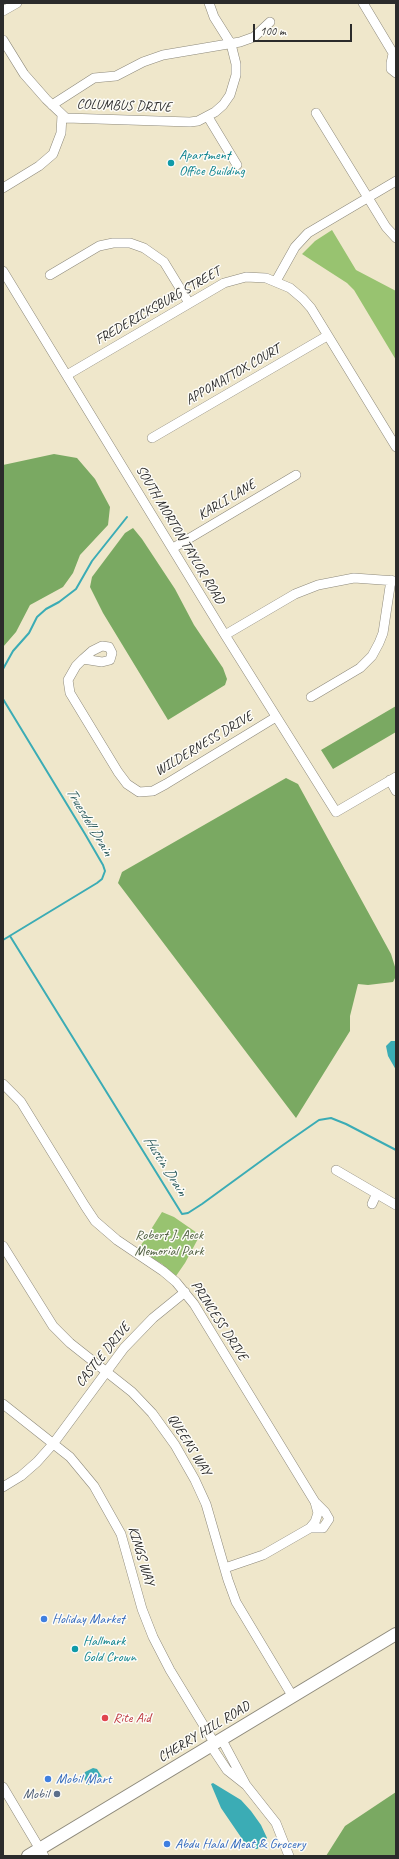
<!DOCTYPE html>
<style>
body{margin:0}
#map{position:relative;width:399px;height:1859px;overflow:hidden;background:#efe7cb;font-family:Caveat,sans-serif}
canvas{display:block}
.frame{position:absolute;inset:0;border:4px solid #2b2b2b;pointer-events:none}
.scale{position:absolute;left:253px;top:24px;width:99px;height:18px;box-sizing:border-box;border:2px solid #2b2b2b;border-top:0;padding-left:5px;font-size:12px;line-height:14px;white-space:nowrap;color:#2b2b2b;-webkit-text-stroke:3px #fdfcf7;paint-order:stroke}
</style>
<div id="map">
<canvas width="399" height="1859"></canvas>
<div class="frame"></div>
<div class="scale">100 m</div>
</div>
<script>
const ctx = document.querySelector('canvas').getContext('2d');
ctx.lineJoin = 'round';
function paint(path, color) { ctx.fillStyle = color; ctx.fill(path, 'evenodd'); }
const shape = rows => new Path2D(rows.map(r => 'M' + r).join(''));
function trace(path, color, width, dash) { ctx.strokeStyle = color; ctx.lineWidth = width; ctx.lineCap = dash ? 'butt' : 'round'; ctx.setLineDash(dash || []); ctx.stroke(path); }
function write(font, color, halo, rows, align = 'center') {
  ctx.font = font + ' Caveat,sans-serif'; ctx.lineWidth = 3; ctx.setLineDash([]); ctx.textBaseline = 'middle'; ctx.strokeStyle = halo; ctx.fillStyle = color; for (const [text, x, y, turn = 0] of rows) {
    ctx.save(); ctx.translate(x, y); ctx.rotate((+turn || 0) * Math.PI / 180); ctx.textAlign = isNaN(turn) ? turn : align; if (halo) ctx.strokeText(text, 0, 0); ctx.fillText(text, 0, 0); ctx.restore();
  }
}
paint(shape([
 [332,230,356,270,396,291,396,360,354,290,347,283,302,254,315,241],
 [162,1212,174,1217,200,1235,185,1263,176,1276,162,1264,138,1250]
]), '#98c370');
paint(shape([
 [54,454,77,458,95,479,110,507,108,525,80,555,73,573,63,587,30,605,16,632,3,647,3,465],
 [133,528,142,539,175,589,194,625,223,668,227,679,225,685,168,720,103,613,90,587,92,577,125,533],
 [396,706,396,732,333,769,321,750],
 [286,778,298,784,391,954,396,970,396,976,393,982,368,985,358,984,350,1016,350,1031,296,1118,118,883,122,872],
 [396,1792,396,1856,326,1856,345,1826]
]), '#7aa962');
paint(shape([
 [391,1041,396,1041,396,1070,388,1056,386,1046],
 [93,1768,97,1769,102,1777,100,1780,88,1785,83,1777,85,1772],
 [213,1783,241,1800,251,1811,261,1825,267,1838,266,1843,257,1849,249,1849,221,1808,213,1789,211,1784]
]), '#3bacb5');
trace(shape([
 [3,669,13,651,29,633,37,617,46,609,59,602,76,589,92,561,127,517],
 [3,699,85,834,103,865,105,871,102,879,97,883,3,940],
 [10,936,182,1214,188,1213,202,1204,283,1145,319,1120,331,1118,346,1124,396,1150]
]), '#3bacb5', 2);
const minor = shape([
 [363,3,396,58],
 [3,11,17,3],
 [3,40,24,74,46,99,66,118,190,122,198,121,215,112,223,105,230,95,236,75,236,64,231,44,214,17,209,3],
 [393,54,391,63,391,69,396,73],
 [52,105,94,78,116,76,143,62,163,55,240,42,254,37,270,22],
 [316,113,386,227,396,238],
 [208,117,237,165],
 [3,188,39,166,53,154,61,133,62,115],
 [3,271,225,635,336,812,396,777],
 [50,275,99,246,113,243,130,243,144,248,164,262,189,303],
 [276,281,295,247,308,233,396,181],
 [67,375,224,283,246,277,266,278,290,288,303,299,311,308,396,447],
 [152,438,327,336],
 [173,548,296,475],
 [225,635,295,594,318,585,354,578,396,581],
 [83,659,102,662,110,660,112,653,109,647,102,646,92,651,83,659,76,666,68,680,70,693,118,772,127,784,139,792,153,791,166,784,276,717],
 [311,697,360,668,372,656,379,643,383,633,391,580],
 [390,780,396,791],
 [3,1084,21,1102,85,1206,95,1221,117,1240,163,1271,176,1282,194,1304,315,1502,318,1513,315,1522,310,1528,263,1555,225,1568],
 [336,1170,396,1205],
 [372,1204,376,1195],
 [3,1246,53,1326,70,1343,132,1392,152,1413,175,1445,195,1480,206,1504,228,1580,236,1602,293,1697],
 [3,1404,70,1457,94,1486,121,1534,142,1609,153,1637,170,1670,215,1744],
 [3,1487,21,1476,37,1462,53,1444,124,1348,153,1318,185,1292],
 [310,1528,323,1528,329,1519,325,1512,316,1503],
 [211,1746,227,1770,246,1785,222,1740],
 [246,1785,276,1823,289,1856],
 [3,1787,44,1856]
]);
const major = shape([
 [28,1856,396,1634]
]);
trace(minor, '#8d897b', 10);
trace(major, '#8d897b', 14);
trace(minor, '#fff', 9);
trace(major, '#fff', 12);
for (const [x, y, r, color] of [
 [171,163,4,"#0f9aa8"],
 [44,1619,4,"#3f7fe0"],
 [75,1649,4,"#0f9aa8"],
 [105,1718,4,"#e0444e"],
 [48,1779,4,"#3f7fe0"],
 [57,1794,4,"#5c6f8a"],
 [167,1844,4,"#3f7fe0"]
]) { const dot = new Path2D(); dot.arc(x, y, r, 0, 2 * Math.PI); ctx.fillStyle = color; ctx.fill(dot); trace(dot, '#fdfcf7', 1.5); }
write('14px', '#2b2b2b', '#fdfcf7', [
 ["COLUMBUS DRIVE",124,106,2],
 ["FREDERICKSBURG STREET",158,306,-30],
 ["APPOMATTOX COURT",233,375,-30],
 ["KARLI LANE",227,500,-31],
 ["SOUTH MORTON TAYLOR ROAD",180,535,59],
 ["WILDERNESS DRIVE",204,744,-31],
 ["PRINCESS DRIVE",219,1321,57],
 ["CASTLE DRIVE",103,1355,-51],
 ["QUEENS WAY",189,1445,58],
 ["KINGS WAY",141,1556,73],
 ["CHERRY HILL ROAD",204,1732,-31]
]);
write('14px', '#0d838f', '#fdfcf7', [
 ["Apartment",179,155],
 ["Office Building",179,171],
 ["Hallmark",83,1641],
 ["Gold Crown",83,1657]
], 'left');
write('14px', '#516043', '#fdfcf7', [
 ["Robert J. Aeck",169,1235],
 ["Memorial Park",169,1251]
]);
write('14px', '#366cbe', '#fdfcf7', [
 ["Holiday Market",52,1619],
 ["Mobil Mart",56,1779],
 ["Abdu Halal Meat & Grocery",175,1844]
], 'left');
write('14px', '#be3a42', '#fdfcf7', [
 ["Rite Aid",113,1718]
], 'left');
write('14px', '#4e5e75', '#fdfcf7', [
 ["Mobil",49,1794]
], 'right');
write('italic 15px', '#315f62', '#fdfcf7', [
 ["Truesdell Drain",89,822,59],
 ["Hustin Drain",165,1166,58]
]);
</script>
